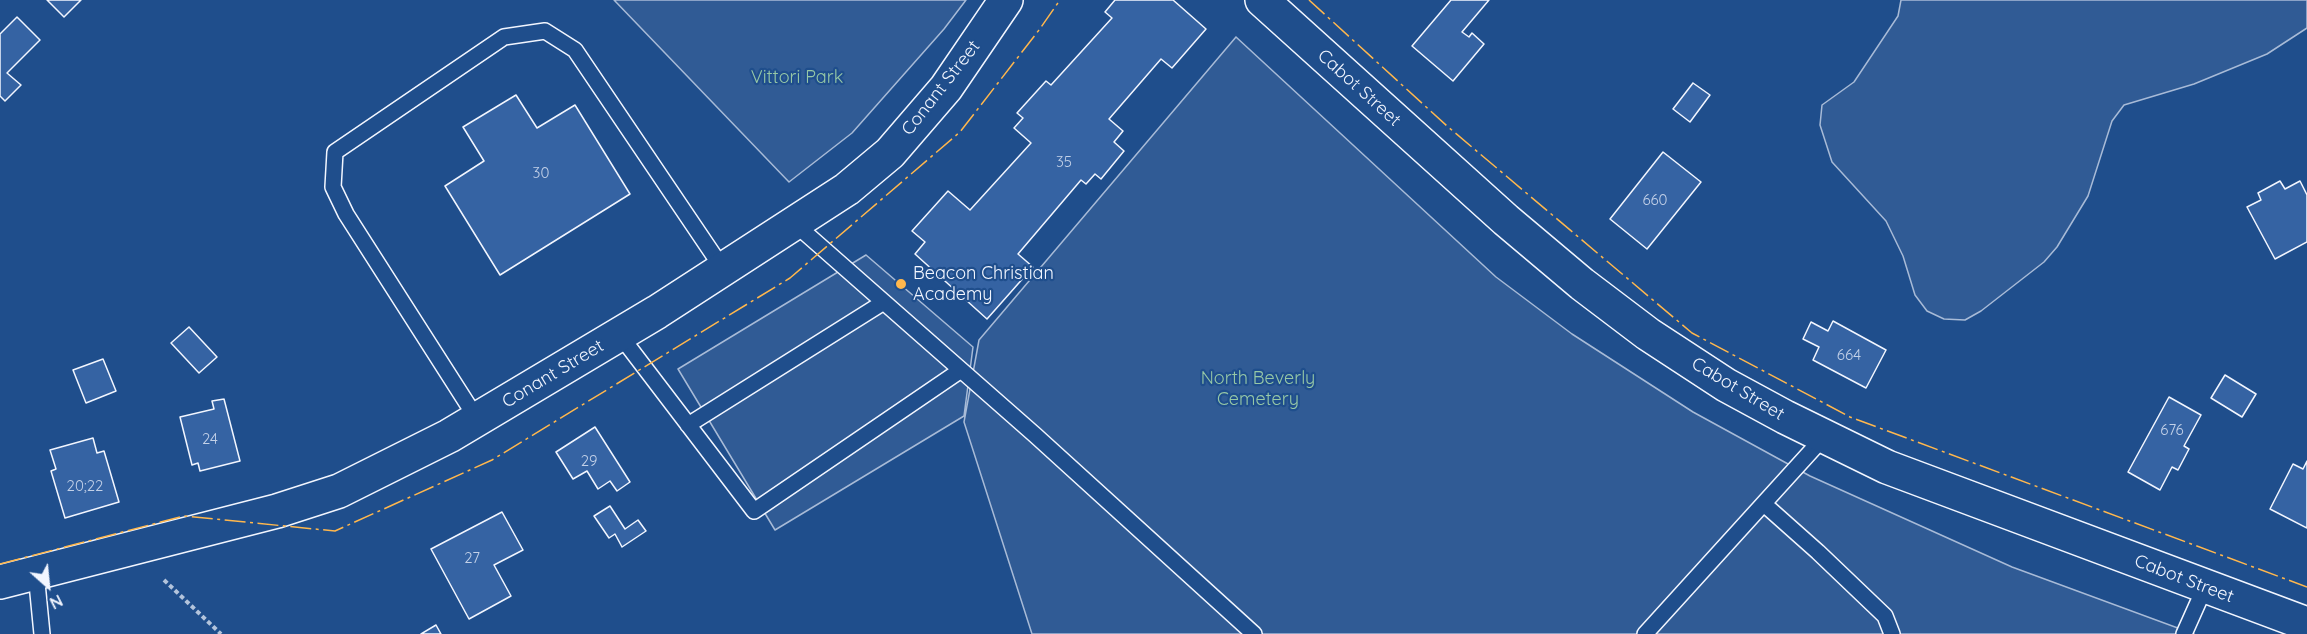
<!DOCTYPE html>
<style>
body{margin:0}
#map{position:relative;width:2307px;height:634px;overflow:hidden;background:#1f4e8c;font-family:Quicksand,sans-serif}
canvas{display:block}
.north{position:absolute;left:18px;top:556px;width:60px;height:60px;-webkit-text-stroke:4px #1f4e8c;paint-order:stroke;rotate:153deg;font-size:16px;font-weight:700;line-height:24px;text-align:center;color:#f2f6ff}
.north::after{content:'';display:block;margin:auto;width:21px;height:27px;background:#f2f6ff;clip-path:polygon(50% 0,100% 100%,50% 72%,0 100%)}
</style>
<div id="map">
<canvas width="2307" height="634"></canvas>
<div class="north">N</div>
</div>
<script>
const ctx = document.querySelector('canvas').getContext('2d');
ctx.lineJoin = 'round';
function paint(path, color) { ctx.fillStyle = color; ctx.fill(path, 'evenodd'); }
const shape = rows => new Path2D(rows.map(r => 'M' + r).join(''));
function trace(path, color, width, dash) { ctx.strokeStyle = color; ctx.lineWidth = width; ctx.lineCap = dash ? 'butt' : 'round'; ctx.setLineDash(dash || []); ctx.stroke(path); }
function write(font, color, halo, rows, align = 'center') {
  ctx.font = font + ' Quicksand,sans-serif'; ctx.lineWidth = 4.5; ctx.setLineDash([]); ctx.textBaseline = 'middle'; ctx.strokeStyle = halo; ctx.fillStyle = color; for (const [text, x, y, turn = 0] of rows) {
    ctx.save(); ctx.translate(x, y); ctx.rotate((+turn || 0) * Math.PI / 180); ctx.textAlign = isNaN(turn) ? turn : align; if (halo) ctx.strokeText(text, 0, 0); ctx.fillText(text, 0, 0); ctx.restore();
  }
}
const built = shape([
 [614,0,966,0,944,29,852,133,789,182,614,0],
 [1901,0,2307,0,2307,28,2267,54,2194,84,2124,105,2112,121,2088,196,2057,247,2044,262,1981,311,1965,320,1944,319,1927,311,1915,295,1903,256,1886,221,1832,162,1820,125,1822,105,1854,82,1898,16,1901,0],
 [1236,37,1496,277,1572,334,1693,412,1810,476,2012,567,2194,634,1032,634,964,422,979,340,1236,37],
 [866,255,973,347,964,416,775,530,678,369,866,255]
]);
paint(built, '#305b95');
trace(built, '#a8bbd7', 1.5);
const building = shape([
 [47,0,81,0,64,17,47,0],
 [1115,0,1173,0,1206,29,1172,68,1161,59,1109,119,1123,131,1114,142,1124,151,1101,179,1095,174,1086,184,1081,180,1018,254,1033,267,987,319,915,254,925,242,912,231,948,191,970,210,1031,143,1014,128,1023,118,1017,113,1046,81,1051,85,1112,18,1105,12,1115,0],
 [1451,0,1489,0,1462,32,1469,37,1472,33,1484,44,1453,81,1412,46,1451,0],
 [17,17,40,40,7,73,21,85,5,101,0,96,0,34,17,17],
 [1693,83,1710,95,1690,122,1673,109,1693,83],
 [516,95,537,128,575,105,630,194,500,275,445,186,484,161,463,127,516,95],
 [1663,152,1701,182,1647,249,1610,219,1663,152],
 [2280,181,2285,189,2300,181,2307,195,2307,242,2275,259,2247,207,2261,200,2258,193,2280,181],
 [1833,321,1886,350,1866,388,1813,360,1819,347,1803,339,1811,322,1828,331,1833,321],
 [189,327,217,357,199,373,171,343,189,327],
 [103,359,116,391,86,403,73,370,103,359],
 [2225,375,2256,394,2242,417,2211,398,2225,375],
 [2169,397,2201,415,2184,446,2189,449,2178,470,2172,467,2160,490,2128,472,2169,397],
 [224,399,240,461,200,471,198,463,192,465,180,417,214,409,212,401,224,399],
 [595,427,630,482,617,491,610,481,598,489,587,471,573,479,556,452,595,427],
 [93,438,97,453,104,451,119,502,65,518,51,471,56,469,50,450,93,438],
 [2307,461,2307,528,2270,509,2293,464,2303,469,2307,461],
 [610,506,625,529,638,520,646,531,622,547,615,534,609,538,594,516,610,506],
 [502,512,523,550,494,565,511,596,469,619,431,549,502,512],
 [436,625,441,634,421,634,436,625]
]);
paint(building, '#3563a3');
trace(building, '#f2f6ff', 1.5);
const service = shape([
 [794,223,1035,435,1254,634],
 [619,334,754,511,961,370],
 [477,419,346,214,333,187,335,152,504,37,545,31,575,50,723,269],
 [688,425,884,302],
 [1764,504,1818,552,1885,616,1892,634],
 [36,573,42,634],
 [1645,634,1824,437],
 [2184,634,2205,587]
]);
const tertiary = shape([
 [0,582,277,511,339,491,449,436,657,312,847,189,890,153,946,88,1006,0]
]);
const secondary = shape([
 [1262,0,1506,220,1582,284,1648,334,1726,385,1785,417,1887,467,2307,624]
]);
trace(service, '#f2f6ff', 18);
trace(tertiary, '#f2f6ff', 36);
trace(secondary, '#f2f6ff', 36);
trace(shape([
 [164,580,221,634]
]), '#b3c4dc', 4, [4.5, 3]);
trace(service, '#1f4e8c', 15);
trace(tertiary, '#1f4e8c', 33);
trace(secondary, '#1f4e8c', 33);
trace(shape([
 [1309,0,1447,126,1692,333,1850,417,2307,587],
 [0,564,184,516,335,531,492,460,790,278,960,132,1039,30,1060,0]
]), '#ffb74d', 1.5, [21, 4.5, 3, 4.5]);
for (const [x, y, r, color] of [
 [901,284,6,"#ffb74d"]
]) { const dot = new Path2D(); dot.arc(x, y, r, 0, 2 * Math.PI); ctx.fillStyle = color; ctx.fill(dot); trace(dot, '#1f4e8c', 2); }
write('15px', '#c3d1e8', null, [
 ["35",1064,162],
 ["30",541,173],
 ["660",1655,200],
 ["664",1849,355],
 ["676",2172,430],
 ["24",210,439],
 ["29",589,461],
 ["20;22",85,486],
 ["27",472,558]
]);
write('18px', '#97c8a6', '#1f4e8c', [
 ["Vittori Park",797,78],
 ["North Beverly",1258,379],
 ["Cemetery",1258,400]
]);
write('18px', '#f2f6ff', '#1f4e8c', [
 ["Conant Street",941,88,-52],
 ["Cabot Street",1359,88,42],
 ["Conant Street",553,374,-31],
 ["Cabot Street",1738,389,31],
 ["Cabot Street",2184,579,21]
]);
write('18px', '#f2f6ff', '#1f4e8c', [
 ["Beacon Christian",913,274],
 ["Academy",913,295]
], 'left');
</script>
